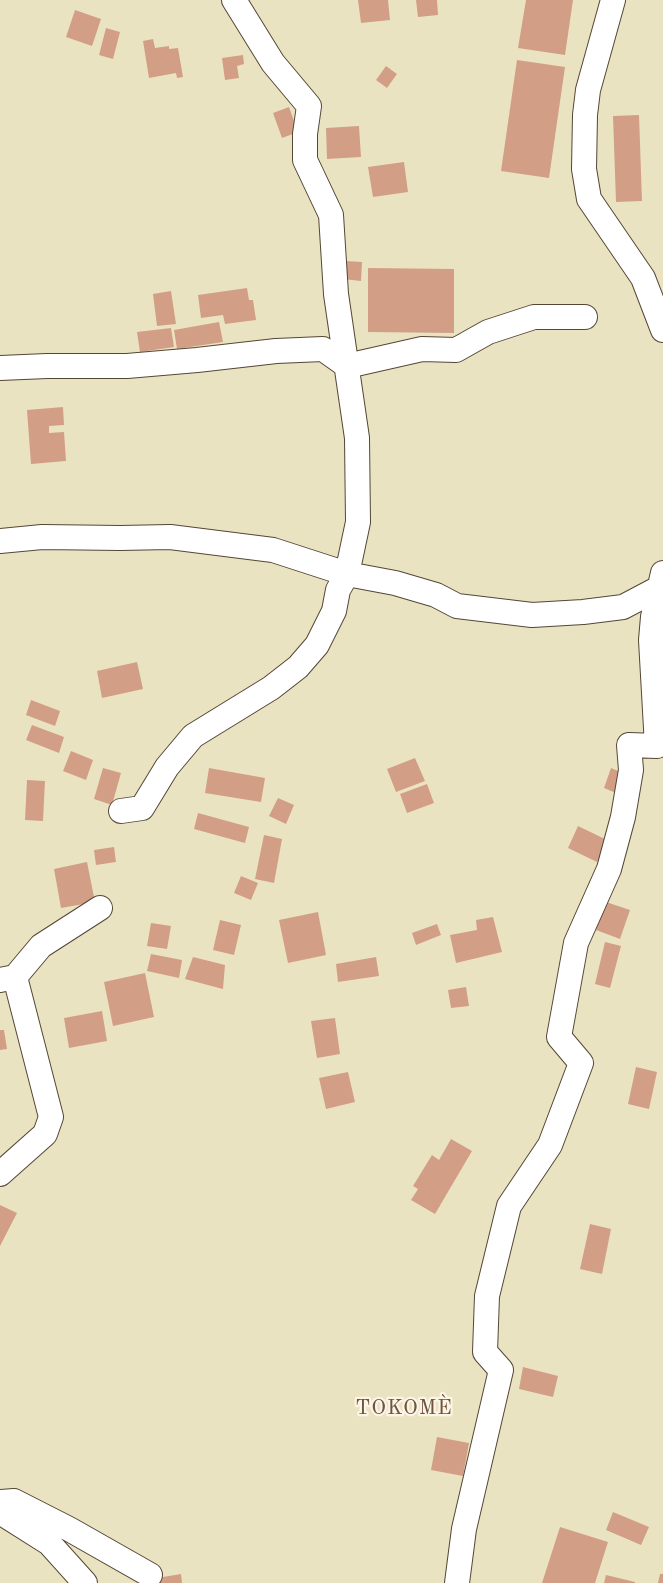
<!DOCTYPE html>
<meta charset="utf-8">
<style>
body{margin:0}
canvas{display:block;background:#eae3c1}
</style>
<canvas width="663" height="1583"></canvas>
<script>
const ctx = document.querySelector('canvas').getContext('2d');
ctx.lineJoin = 'round';
function paint(path, color) { ctx.fillStyle = color; ctx.fill(path, 'evenodd'); }
const shape = rows => new Path2D(rows.map(r => 'M' + r).join(''));
function trace(path, color, width, dash) { ctx.strokeStyle = color; ctx.lineWidth = width; ctx.lineCap = dash ? 'butt' : 'round'; ctx.setLineDash(dash || []); ctx.stroke(path); }
function write(font, color, halo, rows, align = 'center') {
  ctx.font = font + ' "Old Standard TT",serif'; ctx.lineWidth = 4.5; ctx.setLineDash([]); ctx.textBaseline = 'middle'; ctx.strokeStyle = halo; ctx.fillStyle = color; for (const [text, x, y, turn = 0] of rows) {
    ctx.save(); ctx.translate(x, y); ctx.rotate((+turn || 0) * Math.PI / 180); ctx.textAlign = isNaN(turn) ? turn : align; if (halo) ctx.strokeText(text, 0, 0); ctx.fillText(text, 0, 0); ctx.restore();
  }
}
paint(shape([
 [358,0,388,0,390,20,361,23],
 [416,0,437,0,438,15,418,17],
 [526,0,573,0,565,55,518,48],
 [75,10,101,19,92,46,66,37],
 [106,28,120,32,113,59,99,55],
 [153,39,155,48,169,46,169,49,178,48,183,77,177,78,176,73,149,78,143,41],
 [243,55,244,64,237,66,239,78,225,80,222,58],
 [517,60,565,67,549,178,501,171],
 [386,66,397,74,387,88,376,80],
 [289,107,298,132,282,138,273,113],
 [639,115,642,201,616,202,613,116],
 [359,126,361,157,327,159,326,128],
 [404,162,408,192,373,197,368,167],
 [345,261,362,262,361,281,343,279],
 [368,268,454,269,454,333,368,332],
 [247,288,249,300,253,300,256,320,225,324,223,315,201,318,198,295],
 [171,291,176,324,157,326,153,294],
 [219,322,223,342,177,349,174,330],
 [171,328,174,347,140,352,137,332],
 [63,407,64,425,49,426,49,433,64,432,66,461,31,464,27,410],
 [137,662,143,689,102,698,97,671],
 [31,700,60,711,55,726,26,715],
 [32,725,64,737,59,753,26,740],
 [71,751,93,760,86,780,63,771],
 [415,758,425,781,396,792,387,769],
 [103,768,121,773,112,805,94,799],
 [209,768,265,778,261,802,205,793],
 [611,768,623,773,616,793,604,788],
 [27,780,45,781,43,821,25,820],
 [427,784,434,803,407,813,400,794],
 [278,798,294,805,286,824,269,816],
 [198,813,249,827,245,843,194,829],
 [578,826,607,840,597,862,568,848],
 [264,835,282,839,274,883,255,879],
 [114,847,116,862,96,865,94,850],
 [87,862,95,902,61,908,54,869],
 [241,876,258,883,251,900,234,893],
 [606,902,630,910,620,939,596,930],
 [318,912,326,955,288,963,279,920],
 [493,917,502,952,456,963,450,935,477,930,476,920],
 [220,920,241,925,234,955,213,950],
 [151,923,171,926,167,949,147,946],
 [437,924,441,935,416,945,412,933],
 [605,942,621,946,610,988,595,984],
 [151,954,182,960,179,978,147,971],
 [193,957,225,965,223,989,185,979],
 [376,957,379,976,338,982,336,964],
 [145,973,154,1017,113,1026,104,982],
 [466,987,469,1006,451,1008,448,990],
 [102,1011,107,1041,69,1048,64,1018],
 [335,1018,340,1054,317,1058,311,1021],
 [0,1030,4,1030,7,1049,0,1050],
 [636,1067,657,1072,649,1109,628,1104],
 [348,1072,355,1102,326,1109,319,1078],
 [451,1139,472,1151,435,1214,411,1200,418,1189,413,1186,432,1155,439,1160],
 [0,1205,17,1213,0,1246],
 [590,1224,611,1229,602,1274,580,1269],
 [523,1367,558,1376,553,1397,519,1389],
 [437,1437,469,1443,463,1476,431,1470],
 [613,1512,649,1527,641,1545,606,1530],
 [560,1527,608,1542,595,1583,542,1583],
 [181,1574,182,1583,158,1583,157,1578],
 [660,1574,663,1574,663,1583,658,1583],
 [606,1575,635,1582,635,1583,604,1583]
]), '#d29f86');
const street = shape([
 [613,0,588,90,585,115,584,169,589,199,643,278,663,330],
 [0,368,47,366,127,366,197,360,276,351,323,349,347,366,422,349,456,350,488,332,534,317,585,317],
 [0,541,42,537,120,538,170,537,273,550,347,574,395,583,436,595,457,606,532,615,583,612,623,607,659,588],
 [121,811,142,808,167,767,193,736,271,688,298,667,317,645,334,611,338,590,347,574,358,522,357,438,336,294,331,215,305,160,305,134,309,106,273,63,234,0],
 [0,980,15,977,41,946,100,908],
 [0,1174,45,1134,51,1117,15,977],
 [0,1502,14,1501,69,1529,150,1575],
 [0,1512,49,1543,85,1583],
 [457,1583,464,1529,501,1370,485,1352,487,1296,509,1206,550,1145,581,1063,559,1037,576,943,609,869,623,817,631,770,629,745,657,746,651,640,653,617,663,573]
]);
trace(street, '#554636', 26);
trace(street, '#fff', 24);
ctx.letterSpacing = '1px';
write('21px', '#705342', '#fcf5e5', [
 ["TOKOMÈ",404,1408]
]);
ctx.letterSpacing = '0px';
</script>
